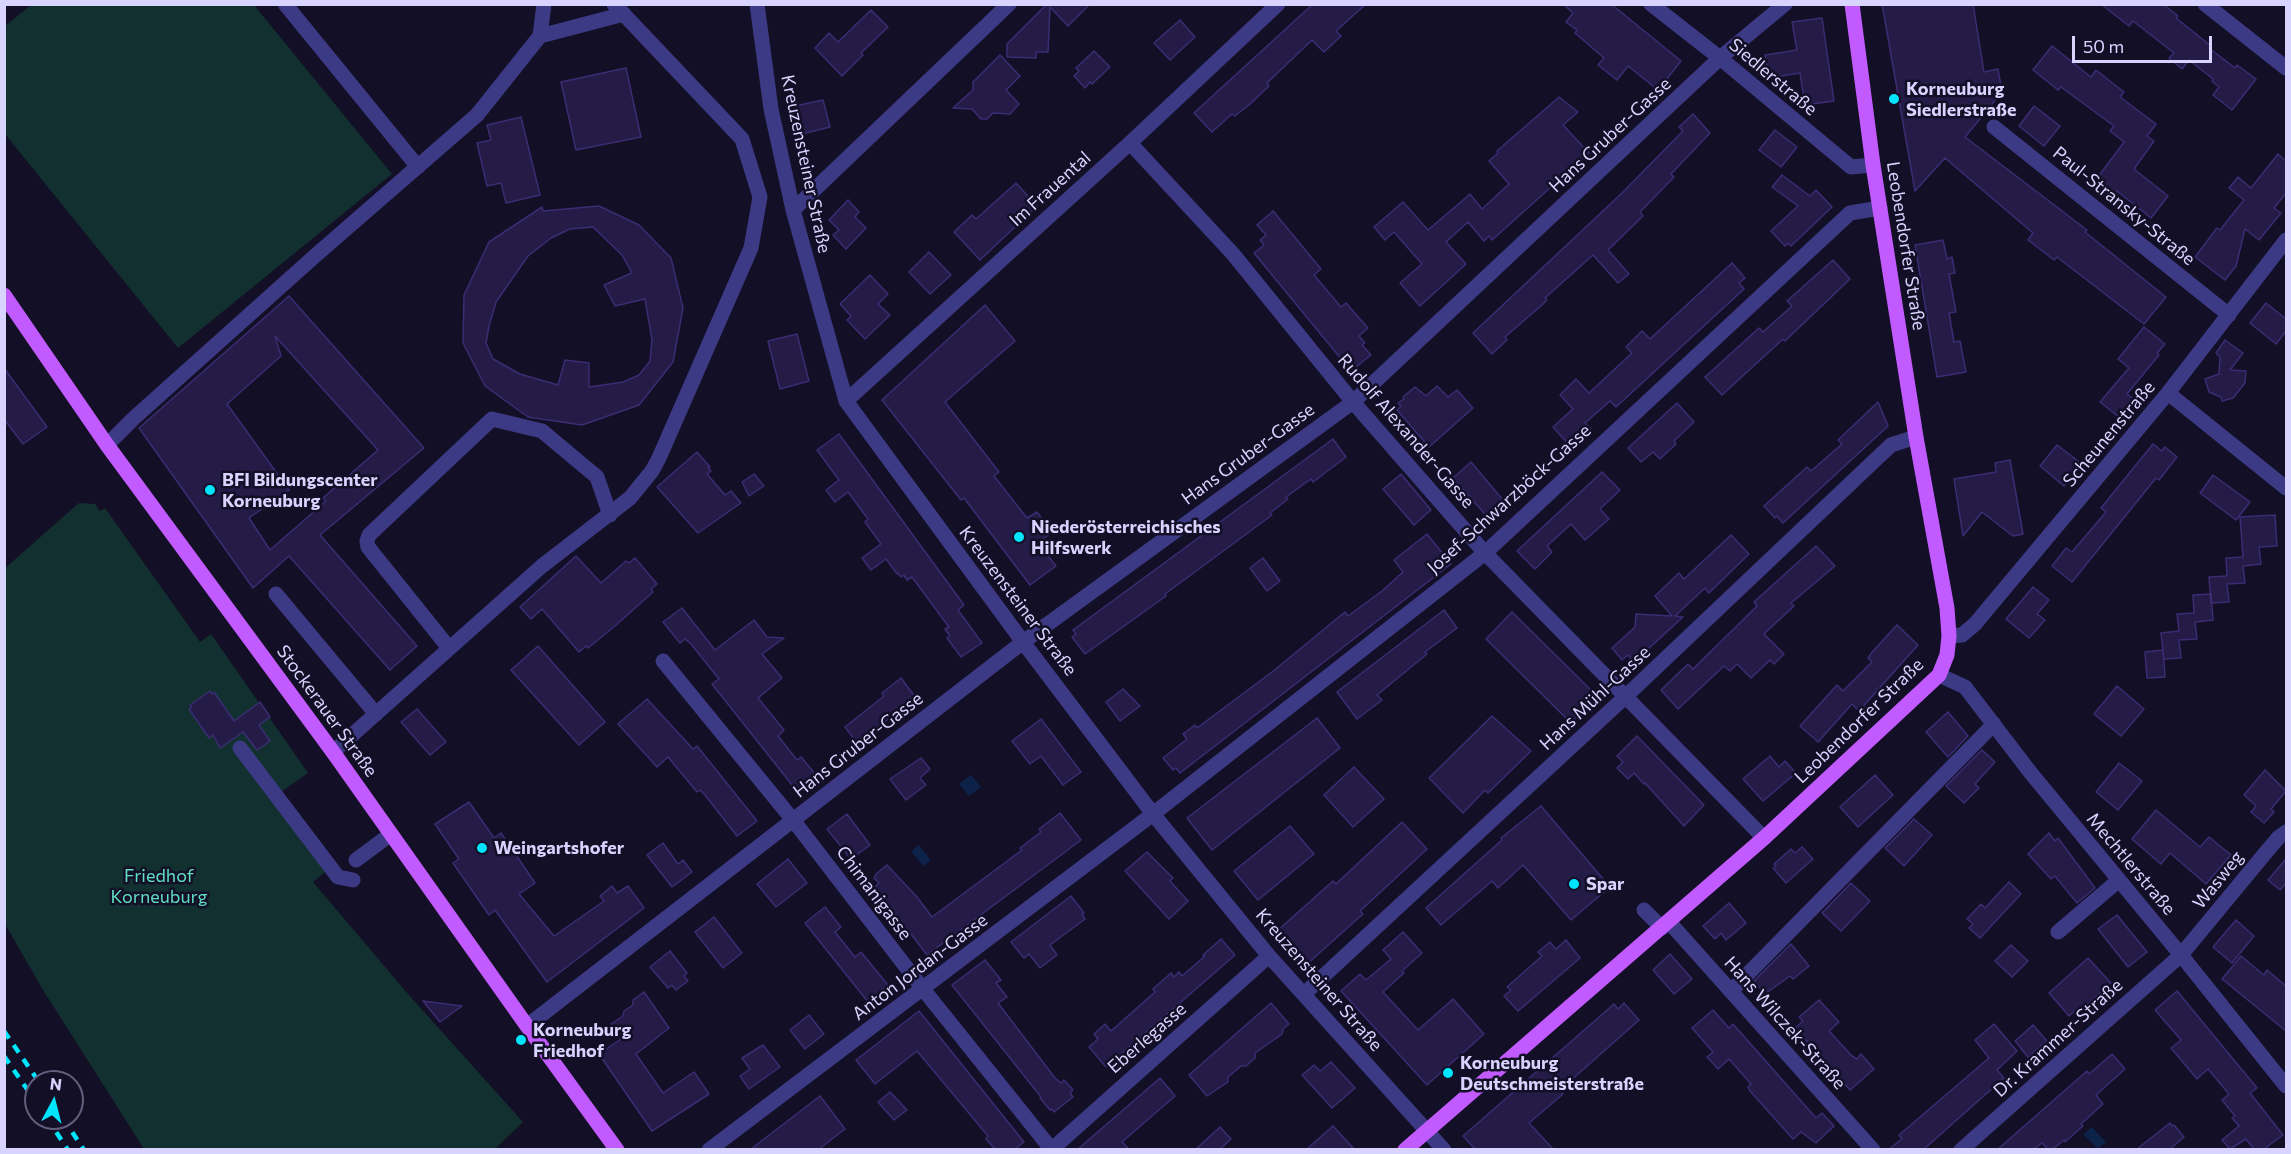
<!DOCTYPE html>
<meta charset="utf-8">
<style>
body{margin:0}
#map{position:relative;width:2291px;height:1154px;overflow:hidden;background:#130f26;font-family:Commissioner,sans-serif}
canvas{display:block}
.frame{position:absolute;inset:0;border:6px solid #d9d4ff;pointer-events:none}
.north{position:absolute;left:24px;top:1070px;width:60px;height:60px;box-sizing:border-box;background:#130f26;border:2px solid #625e7d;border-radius:50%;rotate:7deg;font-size:16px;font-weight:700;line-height:24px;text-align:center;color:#d9d4ff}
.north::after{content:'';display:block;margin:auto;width:21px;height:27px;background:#00e5ff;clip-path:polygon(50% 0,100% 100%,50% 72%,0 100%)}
.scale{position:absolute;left:2072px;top:36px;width:140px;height:27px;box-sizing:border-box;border:3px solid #d9d4ff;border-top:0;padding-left:8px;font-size:18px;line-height:21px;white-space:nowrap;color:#d9d4ff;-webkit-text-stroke:4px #130f26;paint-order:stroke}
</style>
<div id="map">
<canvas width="2291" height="1154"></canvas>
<div class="frame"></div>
<div class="north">N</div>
<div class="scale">50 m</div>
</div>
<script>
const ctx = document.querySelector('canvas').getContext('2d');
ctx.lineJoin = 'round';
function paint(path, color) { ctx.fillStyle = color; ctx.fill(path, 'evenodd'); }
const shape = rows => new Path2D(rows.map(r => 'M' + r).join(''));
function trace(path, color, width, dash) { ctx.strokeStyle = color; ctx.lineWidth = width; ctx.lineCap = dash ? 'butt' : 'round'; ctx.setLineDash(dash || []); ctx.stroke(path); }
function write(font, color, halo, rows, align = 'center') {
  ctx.font = font + ' Commissioner,sans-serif'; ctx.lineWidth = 5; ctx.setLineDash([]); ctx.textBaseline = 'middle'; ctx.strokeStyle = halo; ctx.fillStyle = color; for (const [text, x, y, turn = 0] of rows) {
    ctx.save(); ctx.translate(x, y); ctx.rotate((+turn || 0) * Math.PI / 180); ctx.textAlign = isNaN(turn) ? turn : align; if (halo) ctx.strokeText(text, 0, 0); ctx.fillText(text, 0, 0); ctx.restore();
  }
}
paint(shape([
 [31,5,254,5,392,174,178,348,5,134,5,26],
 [79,503,95,504,100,511,105,508,200,642,211,634,308,773,281,792,334,865,313,882,408,994,523,1122,495,1149,144,1149,43,990,5,924,4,569]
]), '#12302f');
paint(shape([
 [971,775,981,787,969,796,959,784],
 [919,845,931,860,923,866,911,851],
 [2092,1127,2106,1142,2098,1149,2083,1134]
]), '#0c2248');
const building = shape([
 [1047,4,1090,4,1068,26,1050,7,1048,52,1036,52,1036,58,1007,57,1007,44,1047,4],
 [1313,4,1366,4,1336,31,1341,36,1324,52,1312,40,1267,83,1269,86,1250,104,1235,116,1232,114,1212,132,1194,113,1313,4],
 [1563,4,1611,4,1681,61,1658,90,1628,66,1617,80,1598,65,1604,58,1575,33,1577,30,1566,22,1573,13,1563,4],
 [1882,4,1973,4,1984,72,1998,69,2002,92,1965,137,2087,230,2085,232,2166,297,2144,324,2057,257,2054,260,2028,240,2033,233,1945,158,1915,191,1882,4],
 [2101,4,2163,4,2178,16,2176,18,2211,46,2209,48,2235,68,2237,65,2256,79,2232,110,2213,95,2219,87,2212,81,2213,79,2189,60,2182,69,2169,58,2174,53,2133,21,2129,26,2101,4],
 [871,10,888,27,861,53,863,55,842,76,815,48,829,33,838,42,871,10],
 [1822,18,1834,101,1805,105,1800,73,1769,78,1765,55,1797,50,1792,22,1822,18],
 [1180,20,1195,37,1170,60,1154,43,1180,20],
 [2052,46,2091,77,2096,70,2124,92,2120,97,2156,124,2147,136,2154,141,2134,169,2168,196,2151,218,2117,191,2110,199,2092,185,2124,142,2110,131,2114,126,2061,87,2058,90,2033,70,2052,46],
 [1094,51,1110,67,1092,84,1090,82,1085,88,1074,76,1079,71,1076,68,1094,51],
 [1000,55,1020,76,1006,90,1019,104,1010,114,993,113,987,119,981,119,972,109,953,108,973,90,973,82,1000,55],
 [626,68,641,137,576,150,561,82,626,68],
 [1559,97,1578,112,1563,125,1589,153,1492,240,1489,236,1484,241,1468,222,1446,242,1466,264,1420,306,1400,283,1422,264,1394,232,1385,240,1374,227,1403,202,1428,230,1470,194,1482,209,1509,184,1489,161,1498,153,1497,151,1559,97],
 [823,100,830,127,802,134,795,106,823,100],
 [2034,106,2060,126,2044,146,2019,126,2034,106],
 [1693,114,1710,133,1671,174,1674,177,1640,212,1643,216,1608,250,1629,274,1618,283,1593,255,1545,298,1547,300,1543,304,1505,337,1507,340,1492,354,1473,333,1621,194,1683,131,1679,127,1693,114],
 [521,117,540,195,506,203,501,183,487,186,477,143,491,140,487,125,521,117],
 [1775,130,1797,147,1781,167,1759,150,1775,130],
 [2278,154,2286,161,2286,193,2274,208,2281,213,2259,240,2245,229,2236,266,2225,280,2195,257,2217,228,2220,230,2244,200,2229,188,2238,177,2251,188,2278,154],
 [1782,175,1810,196,1816,190,1832,207,1791,246,1788,243,1785,246,1771,231,1798,206,1772,187,1782,175],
 [1016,183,1037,206,980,260,954,232,972,215,976,219,1016,183],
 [848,200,859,212,855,217,866,228,846,249,833,235,839,230,829,220,848,200],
 [599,206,639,225,671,258,683,308,673,362,639,405,582,425,528,417,485,386,463,343,464,295,489,242,542,207,543,211,599,206],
 [593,227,622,255,632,273,604,285,615,306,645,299,652,340,650,361,639,375,623,382,589,387,589,363,565,360,558,385,520,374,493,359,486,343,489,326,496,302,528,256,551,238,570,229,593,227],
 [1273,211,1321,269,1314,275,1341,307,1346,303,1368,328,1359,336,1365,343,1362,345,1371,355,1351,371,1254,253,1264,245,1260,240,1266,235,1257,225,1273,211],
 [1943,240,1947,259,1952,257,1955,273,1949,274,1956,312,1949,313,1954,342,1960,341,1966,372,1937,377,1915,245,1943,240],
 [929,252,951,275,930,294,909,272,929,252],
 [1833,260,1850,279,1785,341,1783,339,1722,395,1705,377,1759,328,1763,332,1792,306,1787,301,1833,260],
 [1732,263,1745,278,1739,283,1744,289,1616,407,1610,401,1585,423,1591,429,1571,447,1553,427,1573,409,1560,395,1576,379,1589,393,1632,353,1626,347,1642,331,1650,339,1732,263],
 [870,275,888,294,878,304,890,315,865,339,847,320,851,316,840,304,870,275],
 [289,296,424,448,320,535,417,646,390,670,289,556,253,588,139,428,289,296],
 [275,336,378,450,323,498,326,501,270,550,249,518,289,490,227,404,281,356,275,336],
 [2266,303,2286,319,2286,331,2276,344,2250,323,2266,303],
 [985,305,1015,341,945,402,999,472,994,476,1027,518,1037,512,1052,532,1038,543,1056,566,1030,585,964,498,961,500,882,400,985,305],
 [2144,327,2165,344,2157,353,2159,355,2127,394,2135,400,2120,418,2100,402,2129,368,2118,359,2144,327],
 [797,334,809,381,780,389,768,341,797,334],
 [2225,340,2243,353,2230,370,2246,371,2245,383,2233,398,2222,401,2221,397,2209,392,2205,379,2219,374,2220,357,2216,353,2225,340],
 [4,368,47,427,23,444,4,419,4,368],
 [1437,386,1448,397,1457,390,1473,408,1429,447,1397,410,1401,406,1398,403,1404,399,1403,397,1415,387,1426,396,1437,386],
 [1878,402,1888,426,1783,523,1777,516,1775,518,1764,506,1807,467,1811,471,1842,444,1838,440,1878,402],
 [1677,403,1694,422,1674,441,1676,444,1660,459,1653,452,1641,462,1628,448,1677,403],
 [839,434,964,605,958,610,982,643,961,657,947,638,950,636,945,629,949,627,912,577,907,580,904,575,901,577,898,573,897,574,886,559,871,570,862,558,881,544,865,522,868,519,848,492,835,502,826,490,839,480,817,450,839,434],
 [1333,439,1346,457,1313,482,1311,479,1286,497,1288,499,1270,513,1272,515,1165,594,1166,596,1085,654,1072,637,1076,634,1073,630,1333,439],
 [2153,444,2162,451,2165,447,2177,457,2159,480,2156,478,2072,582,2052,566,2066,548,2072,552,2106,512,2101,508,2153,444],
 [2057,445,2082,464,2064,486,2040,466,2057,445],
 [697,452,710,467,708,468,711,471,707,474,725,495,731,491,741,503,698,533,657,487,697,452],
 [2010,460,2023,534,2013,536,1982,512,1963,536,1954,479,1996,472,1995,463,2010,460],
 [1471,462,1508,506,1491,521,1453,478,1471,462],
 [1602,472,1620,490,1600,509,1609,519,1585,540,1571,524,1547,546,1552,552,1535,569,1517,551,1602,472],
 [754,474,764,486,749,496,742,482,754,474],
 [1401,474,1431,510,1414,525,1383,489,1401,474],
 [2213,475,2250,502,2236,520,2200,493,2213,475],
 [2275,515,2277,546,2259,547,2261,564,2243,566,2245,583,2227,584,2229,602,2211,603,2209,577,2227,576,2226,558,2243,557,2240,517,2275,515],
 [1427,534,1451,564,1180,773,1176,768,1173,770,1163,758,1187,739,1183,734,1195,725,1197,728,1272,672,1345,612,1348,616,1382,591,1403,572,1394,560,1427,534],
 [1731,535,1749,554,1709,593,1705,588,1675,616,1683,617,1634,662,1628,655,1622,660,1612,648,1635,627,1636,614,1672,616,1655,596,1679,573,1684,579,1731,535],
 [1816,546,1835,566,1791,603,1794,606,1764,634,1784,654,1774,664,1770,660,1751,678,1737,664,1730,671,1724,666,1678,709,1661,690,1688,664,1693,669,1757,606,1754,602,1816,546],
 [576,556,601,583,626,561,629,563,635,558,657,584,651,589,653,592,615,626,588,648,586,646,579,652,542,609,531,619,520,607,576,556],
 [1263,558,1280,581,1267,591,1250,568,1263,558],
 [2033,587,2049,600,2037,614,2045,620,2029,638,2006,619,2033,587],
 [2211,594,2213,620,2195,622,2197,639,2179,640,2181,658,2164,659,2161,633,2179,631,2177,614,2194,613,2193,595,2211,594],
 [682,608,715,650,754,620,767,637,784,638,762,654,782,678,758,698,784,730,778,736,797,760,801,757,816,775,796,790,712,684,719,679,691,644,685,639,680,643,663,622,682,608],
 [1444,610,1457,628,1425,652,1427,654,1377,695,1382,700,1357,719,1337,692,1444,610],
 [1512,612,1598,697,1571,723,1486,639,1512,612],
 [1897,625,1918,645,1859,711,1852,704,1818,742,1800,726,1837,685,1843,691,1872,662,1868,658,1873,651,1897,625],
 [538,646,605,722,579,745,511,670,538,646],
 [2163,650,2165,677,2147,678,2145,652,2163,650],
 [901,678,916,698,857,743,845,727,884,696,882,693,901,678],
 [2117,686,2144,709,2121,736,2094,714,2117,686],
 [1123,689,1140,706,1120,721,1106,702,1123,689],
 [210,691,212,694,214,692,234,721,260,702,270,717,259,725,270,741,257,750,243,732,220,748,213,735,209,738,189,709,192,708,190,705,210,691],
 [647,699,693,749,697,746,757,821,737,836,705,795,700,790,697,792,668,757,657,767,618,724,647,699],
 [417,709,446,742,430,755,401,722,417,709],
 [1948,712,1968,736,1948,757,1926,732,1948,712],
 [1492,716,1531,751,1488,793,1485,790,1463,813,1429,778,1492,716],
 [1317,718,1340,748,1212,850,1187,818,1317,718],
 [1041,719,1081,772,1063,785,1041,756,1030,764,1012,741,1041,719],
 [1637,736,1704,805,1684,826,1645,783,1644,784,1634,773,1628,779,1617,768,1623,762,1617,756,1637,736],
 [1982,750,1995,762,1975,784,1979,788,1964,803,1946,786,1982,750],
 [1770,756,1779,767,1785,761,1796,773,1763,801,1743,779,1770,756],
 [921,758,930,769,920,778,926,785,906,800,890,779,921,758],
 [2119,763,2142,781,2118,810,2096,792,2119,763],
 [1354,767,1384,799,1353,827,1324,795,1354,767],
 [2265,770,2286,791,2271,809,2274,812,2264,823,2251,812,2256,806,2244,795,2265,770],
 [1875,775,1893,795,1858,827,1840,807,1875,775],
 [469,802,494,838,501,833,535,883,519,894,554,936,604,901,600,896,612,886,617,893,628,886,644,908,547,982,495,910,489,915,453,863,459,859,435,824,469,802],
 [1541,806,1610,887,1571,920,1523,865,1498,888,1492,881,1441,925,1426,908,1502,840,1501,838,1541,806],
 [2156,810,2200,847,2209,837,2231,855,2206,884,2170,853,2161,864,2132,839,2156,810],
 [1060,813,1081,840,927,955,908,930,901,935,889,920,896,915,873,889,879,883,874,878,876,874,887,865,917,897,932,917,1022,850,1020,848,1041,832,1039,829,1060,813],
 [847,814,870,845,851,859,827,829,847,814],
 [1914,819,1932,835,1904,866,1885,848,1914,819],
 [1402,822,1427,849,1360,911,1363,914,1307,964,1277,931,1333,881,1336,884,1402,822],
 [1290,826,1314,854,1258,900,1234,871,1290,826],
 [2049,833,2055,841,2058,838,2095,888,2077,903,2055,876,2051,879,2028,854,2049,833],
 [663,843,678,864,683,860,692,872,672,887,647,855,663,843],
 [1802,847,1813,859,1786,883,1773,868,1776,866,1774,864,1791,849,1795,853,1802,847],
 [1147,852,1173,878,1170,881,1188,901,1169,919,1125,871,1147,852],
 [788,859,807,883,776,907,757,884,788,859],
 [2286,859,2286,883,2280,890,2268,880,2286,859],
 [2009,882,2021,894,1980,938,1969,928,1973,924,1967,919,1981,904,1985,908,2009,882],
 [1851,883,1870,901,1841,931,1822,913,1851,883],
 [1071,896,1084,913,1082,914,1085,919,1050,945,1057,955,1040,968,1029,954,1024,958,1011,942,1071,896],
 [1729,903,1746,923,1726,940,1721,933,1715,939,1703,926,1729,903],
 [825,907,841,927,835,932,855,957,861,952,888,985,868,1002,805,923,825,907],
 [2117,915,2147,952,2128,967,2098,929,2117,915],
 [714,917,742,953,723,968,695,932,714,917],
 [2236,920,2254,936,2232,963,2213,947,2236,920],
 [1403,932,1422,953,1402,971,1404,973,1383,992,1418,1030,1453,999,1484,1034,1427,1085,1341,991,1360,974,1366,980,1391,959,1383,950,1403,932],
 [1221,939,1235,955,1106,1067,1089,1047,1098,1039,1094,1034,1105,1024,1111,1031,1155,992,1153,989,1171,973,1174,977,1179,972,1182,976,1205,956,1203,955,1221,939],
 [1566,940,1580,958,1518,1011,1504,996,1511,990,1507,987,1542,956,1538,952,1550,942,1556,949,1566,940],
 [1791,944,1809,966,1793,979,1790,976,1765,994,1754,981,1791,944],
 [2011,945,2028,961,2012,977,1995,961,2011,945],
 [670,951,687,973,684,976,688,981,676,990,672,985,668,988,650,967,670,951],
 [1670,954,1692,979,1674,994,1653,970,1670,954],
 [2241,956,2264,975,2267,970,2286,986,2286,1031,2222,979,2241,956],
 [2088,958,2111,983,2080,1011,2078,1008,2069,1016,2049,993,2088,958],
 [985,960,1001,980,996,983,1007,997,998,1003,1055,1078,1061,1083,1064,1080,1073,1090,1070,1093,1073,1097,1054,1112,1052,1109,1050,1110,1040,1098,1041,1097,952,985,985,960],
 [2177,991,2257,1088,2250,1093,2283,1135,2264,1149,2254,1149,2246,1139,2230,1149,2222,1140,2239,1126,2232,1118,2235,1116,2222,1100,2229,1094,2208,1069,2197,1079,2171,1048,2181,1040,2155,1010,2177,991],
 [644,992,669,1028,636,1054,663,1093,694,1072,709,1094,652,1131,599,1054,621,1039,611,1024,623,1016,624,1011,633,1005,633,1000,644,992],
 [1819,1000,1839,1022,1829,1031,1852,1056,1857,1059,1861,1054,1874,1069,1850,1090,1827,1064,1821,1069,1806,1051,1811,1046,1795,1028,1803,1021,1799,1017,1819,1000],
 [423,1001,462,1006,440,1022,423,1001],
 [1271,1003,1289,1024,1283,1029,1282,1034,1255,1053,1255,1058,1246,1066,1241,1066,1228,1077,1228,1082,1207,1096,1189,1075,1271,1003],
 [1624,1003,1639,1020,1560,1090,1563,1094,1529,1123,1553,1149,1475,1149,1463,1136,1614,1004,1618,1009,1624,1003],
 [1713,1010,1729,1028,1733,1024,1816,1118,1822,1113,1834,1126,1816,1143,1801,1132,1793,1139,1750,1091,1748,1087,1751,1084,1729,1059,1718,1069,1707,1057,1713,1052,1692,1028,1713,1010],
 [919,1011,1024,1142,1015,1149,995,1149,986,1139,988,1136,917,1051,875,1084,856,1060,919,1011],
 [809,1015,824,1034,805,1049,790,1030,809,1015],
 [1994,1024,2017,1051,1997,1070,2004,1078,1924,1149,1889,1149,1902,1139,1899,1135,1989,1058,1975,1040,1994,1024],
 [2033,1025,2047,1041,2028,1057,2015,1041,2033,1025],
 [763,1045,780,1067,749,1089,740,1076,750,1069,742,1058,763,1045],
 [2112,1054,2125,1069,2096,1095,2103,1104,2081,1124,2083,1126,2065,1142,2064,1140,2053,1149,2048,1149,2042,1143,2034,1149,1998,1149,2087,1071,2089,1074,2112,1054],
 [1331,1062,1355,1088,1332,1108,1302,1075,1314,1065,1320,1071,1331,1062],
 [1160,1078,1175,1096,1122,1142,1129,1149,1078,1149,1160,1078],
 [890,1092,907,1110,894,1120,878,1102,890,1092],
 [820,1096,845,1129,819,1149,751,1149,820,1096],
 [2170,1123,2172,1126,2174,1125,2184,1137,2170,1149,2137,1149,2170,1123],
 [1333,1126,1354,1149,1307,1149,1333,1126],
 [1220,1127,1231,1139,1220,1149,1196,1149,1220,1127]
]);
paint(building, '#241b47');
trace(building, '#3b2d73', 1.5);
trace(shape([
 [285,4,418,167],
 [757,4,771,109,793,210,846,401,1023,642,1153,814,1269,956,1444,1150],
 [1651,4,1720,58,1851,167,1873,165],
 [2205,4,2286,68],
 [540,36,624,14],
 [1994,127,2229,315],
 [1130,143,1233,254,1353,402,1485,553,1764,838],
 [793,210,1009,4],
 [2168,393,2286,488],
 [846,401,1130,143,1278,4],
 [107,445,134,418,316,255,477,115,540,36,544,4],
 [276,594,376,714],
 [1949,636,1962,635,1975,624,2168,393,2286,240],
 [449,648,368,547,367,541,369,535,492,419,542,431,597,477,610,515],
 [663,661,793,820,923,989,1052,1150],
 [1939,675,1965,687,2030,772,2181,955,2286,1086],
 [240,748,338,877,353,880],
 [333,752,542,566,630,498,652,471,659,458,751,248,760,197,742,139,614,4],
 [356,860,391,834],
 [1644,910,1662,928],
 [1669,922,1873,1150],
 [2058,932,2119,880],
 [1731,991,1994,724],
 [1304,994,1625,697,1891,445,1916,437],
 [527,1026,1023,642,1353,402,1720,58,1785,4],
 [709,1150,1153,814,1485,553,1850,213,1880,208],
 [1051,1150,1269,956],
 [1961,1150,2181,955,2267,851,2279,837,2286,832]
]), '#3d3a85', 15);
trace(shape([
 [4,295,107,445,333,752,527,1026,617,1150],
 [1405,1150,1764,838,1939,675,1947,655,1949,636,1947,608,1916,437,1873,165,1852,4]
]), '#c25bff', 15);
trace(shape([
 [4,1031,39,1082],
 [4,1056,36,1102],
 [47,1118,68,1150],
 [63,1118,84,1150]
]), '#00e5ff', 4.5, [9, 8]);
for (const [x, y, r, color] of [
 [1894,99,6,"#00e5ff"],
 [210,490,6,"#00e5ff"],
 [1019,537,6,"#00e5ff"],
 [482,848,6,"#00e5ff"],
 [1574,884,6,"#00e5ff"],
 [521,1040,6,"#00e5ff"],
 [1448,1073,6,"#00e5ff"]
]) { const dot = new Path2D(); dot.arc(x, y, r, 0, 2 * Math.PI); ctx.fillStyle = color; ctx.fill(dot); trace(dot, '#130f26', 2); }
write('18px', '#d9d4ff', '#130f26', [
 ["Siedlerstraße",1773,77,40],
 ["Hans Gruber-Gasse",1610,135,-43],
 ["Kreuzensteiner Straße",806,164,78],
 ["Im Frauental",1050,189,-42],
 ["Paul-Stransky-Straße",2124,206,39],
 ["Leobendorfer Straße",1906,246,81],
 ["Rudolf Alexander-Gasse",1406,431,49],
 ["Scheunenstraße",2109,434,-50],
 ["Hans Gruber-Gasse",1248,454,-36],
 ["Josef-Schwarzböck-Gasse",1509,499,-42],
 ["Kreuzensteiner Straße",1018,601,53],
 ["Hans Mühl-Gasse",1595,698,-43],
 ["Stockerauer Straße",327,711,54],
 ["Leobendorfer Straße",1859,721,-44],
 ["Hans Gruber-Gasse",858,745,-38],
 ["Mechtlerstraße",2131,864,50],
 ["Wasweg",2218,880,-51],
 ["Chimanigasse",874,893,53],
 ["Anton Jordan-Gasse",920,967,-37],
 ["Kreuzensteiner Straße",1319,980,49],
 ["Hans Wilczek-Straße",1785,1023,48],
 ["Eberlegasse",1147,1038,-41],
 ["Dr. Krammer-Straße",2058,1038,-42]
]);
write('bold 18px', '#d9d4ff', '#130f26', [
 ["Korneuburg",1906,89],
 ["Siedlerstraße",1906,110],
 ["BFI Bildungscenter",222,480],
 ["Korneuburg",222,501],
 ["Niederösterreichisches",1031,527],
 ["Hilfswerk",1031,548],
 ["Weingartshofer",494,848],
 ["Spar",1586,884],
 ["Korneuburg",533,1030],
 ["Friedhof",533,1051],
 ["Korneuburg",1460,1063],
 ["Deutschmeisterstraße",1460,1084]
], 'left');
write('18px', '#5fe0c0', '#130f26', [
 ["Friedhof",159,876],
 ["Korneuburg",159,897]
]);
</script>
